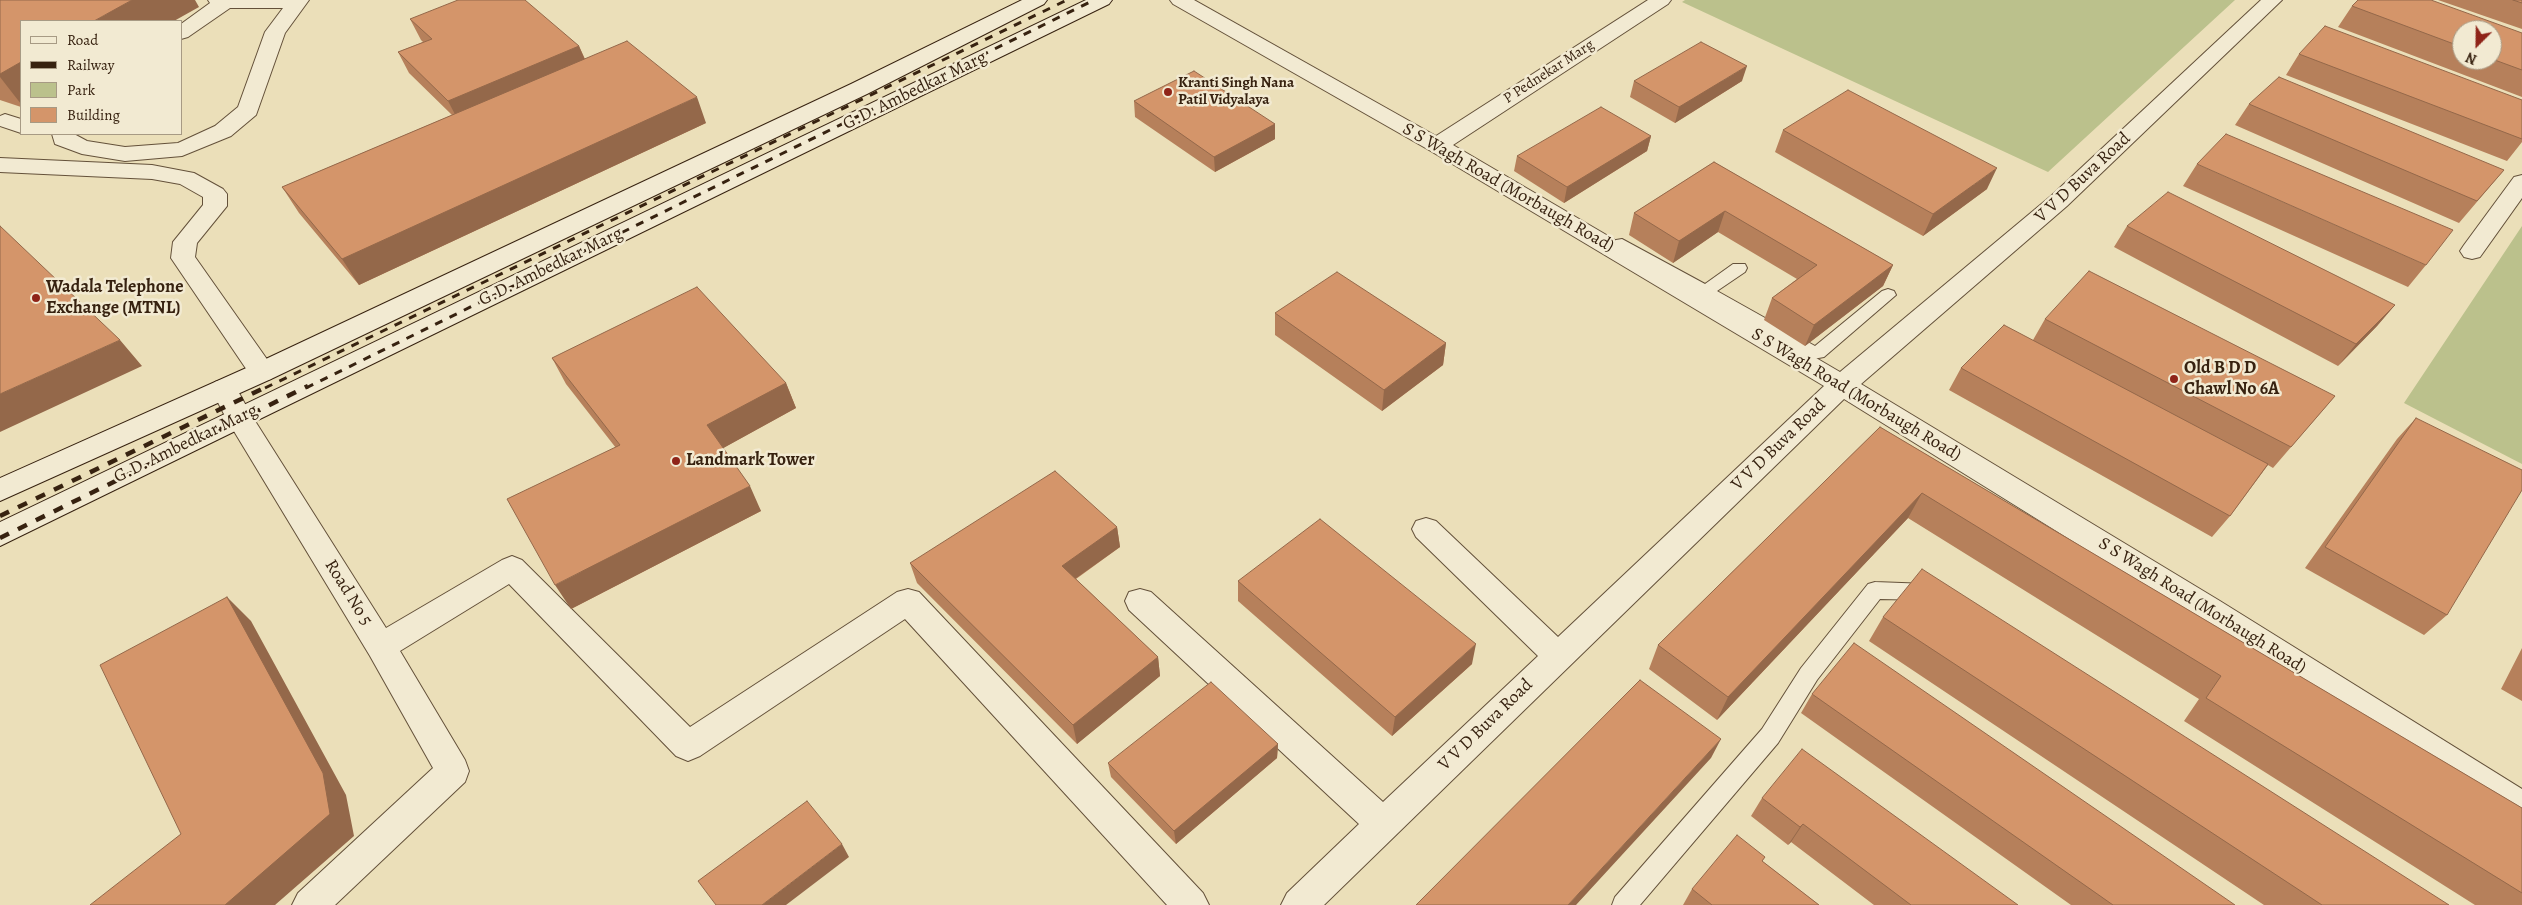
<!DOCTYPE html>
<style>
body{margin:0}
#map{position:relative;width:2522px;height:905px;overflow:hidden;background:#ebdfb9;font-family:Alegreya,serif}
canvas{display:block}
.legend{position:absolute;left:20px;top:20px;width:162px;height:115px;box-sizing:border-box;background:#f2ead2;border:1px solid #a79a84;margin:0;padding:6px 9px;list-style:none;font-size:15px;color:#372210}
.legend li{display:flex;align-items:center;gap:10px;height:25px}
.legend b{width:25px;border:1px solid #a79a84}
.north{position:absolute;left:2452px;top:20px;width:50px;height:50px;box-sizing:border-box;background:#f2ead2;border:1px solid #a79a84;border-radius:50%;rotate:203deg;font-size:14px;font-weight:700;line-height:20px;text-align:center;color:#372210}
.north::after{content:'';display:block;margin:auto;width:18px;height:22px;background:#8f2418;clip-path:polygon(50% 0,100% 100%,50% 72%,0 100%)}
</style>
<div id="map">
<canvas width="2522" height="905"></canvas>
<ul class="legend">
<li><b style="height:6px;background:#f2ead2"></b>Road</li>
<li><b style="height:6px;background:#372210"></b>Railway</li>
<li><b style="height:14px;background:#bbc18c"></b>Park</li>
<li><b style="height:14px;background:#d4956a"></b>Building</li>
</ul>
<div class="north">N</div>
</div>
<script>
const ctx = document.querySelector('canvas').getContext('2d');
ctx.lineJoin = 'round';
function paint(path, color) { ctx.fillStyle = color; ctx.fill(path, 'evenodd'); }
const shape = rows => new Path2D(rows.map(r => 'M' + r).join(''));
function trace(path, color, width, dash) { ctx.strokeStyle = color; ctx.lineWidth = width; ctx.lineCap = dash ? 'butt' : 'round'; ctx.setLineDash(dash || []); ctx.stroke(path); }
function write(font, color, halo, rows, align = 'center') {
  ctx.font = font + ' Alegreya,serif'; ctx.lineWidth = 5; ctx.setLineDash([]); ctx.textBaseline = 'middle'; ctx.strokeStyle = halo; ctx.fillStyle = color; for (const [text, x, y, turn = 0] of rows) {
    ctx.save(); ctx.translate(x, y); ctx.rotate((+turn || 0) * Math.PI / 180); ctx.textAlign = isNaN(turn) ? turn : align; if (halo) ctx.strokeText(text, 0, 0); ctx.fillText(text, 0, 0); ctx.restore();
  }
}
paint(shape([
 [1685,0,2235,0,2048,172,1682,2],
 [2522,226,2522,464,2404,403]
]), '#bbc18c');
const service = shape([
 [1622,239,1705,284,1733,264,1745,264,1747,268,1745,272,1717,291,1815,346,1882,291,1888,289,1894,291,1896,295,1824,357,1813,359,1706,299,1697,303,1691,301,1689,297,1693,292,1616,248,1614,244,1616,240,1622,239],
 [1875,582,1928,584,1935,586,1938,592,1935,598,1928,600,1880,599,1817,680,1778,743,1640,905,1612,905,1615,897,1762,729,1801,668,1868,584,1875,582]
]);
const minor = shape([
 [208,0,309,0,285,33,256,115,231,136,182,156,125,161,82,154,55,144,52,134,74,134,87,141,125,147,178,143,215,126,238,107,265,32,283,8,230,8,188,37,181,39,181,24,210,3,208,0],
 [1170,0,1194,0,1436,136,1648,0,1671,0,1668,4,1453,145,1840,372,2051,196,2261,0,2282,0,2067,206,1861,384,2220,601,2522,789,2522,823,2510,818,2198,619,1844,399,1324,905,1281,905,1287,893,1359,824,1129,610,1125,601,1129,592,1140,589,1151,592,1383,802,1538,656,1416,537,1412,529,1416,521,1426,518,1436,521,1558,637,1824,386,1429,150,1173,4,1170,0],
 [5,114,21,119,21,133,0,126,0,116,5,114],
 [0,158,152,165,194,173,223,189,227,194,227,206,197,243,195,257,271,365,275,372,271,379,262,381,253,379,171,258,173,242,203,205,203,197,180,184,152,179,0,172,0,158],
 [2522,175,2522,198,2480,257,2472,259,2464,257,2460,251,2464,245,2514,177,2522,175],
 [224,379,233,382,250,413,386,628,502,560,512,556,522,560,690,727,897,592,908,589,919,592,1203,893,1209,905,1167,905,905,619,700,756,688,761,676,756,509,584,400,651,465,760,469,771,465,782,335,905,292,905,298,893,433,768,370,656,226,418,211,389,215,382,224,379]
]);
const secondary = shape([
 [1022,0,1047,0,1044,4,867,94,271,379,0,501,0,478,253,365,851,84,1022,0],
 [1086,0,1112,0,1109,4,0,546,0,522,1086,0]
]);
trace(service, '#64513a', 2);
trace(minor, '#64513a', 2);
trace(secondary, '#372210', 2);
paint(service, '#f2ead2');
paint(minor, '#f2ead2');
paint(secondary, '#f2ead2');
trace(shape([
 [265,388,1067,0],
 [306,388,1094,0]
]), '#372210', 3, [8, 8]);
trace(shape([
 [0,516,268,386],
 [0,538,308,386]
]), '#372210', 4.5, [10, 10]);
paint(shape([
 [0,0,199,7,21,21,21,107,0,100],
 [2438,0,2522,0,2522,29],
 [2352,6,2522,33,2522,97,2338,27],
 [2462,30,2492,30,2492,60,2462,60],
 [410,19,579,46,585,59,706,123,359,285,299,213,282,187,452,115,409,73,398,52,423,42,421,40],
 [2299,54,2522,100,2522,142,2507,161,2286,75],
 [1634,81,1742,81,1675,123,1630,97],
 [1134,101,1275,124,1275,139,1215,172,1135,117],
 [2249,104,2504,170,2459,223,2235,125],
 [1783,130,1987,189,1923,236,1775,152],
 [1651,136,1647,151,1564,203,1514,171,1517,156],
 [1714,162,1893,265,1883,286,1805,346,1764,320,1772,298,1797,279,1718,232,1673,263,1629,235,1634,213],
 [2197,164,2426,265,2408,287,2183,186],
 [2127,226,2395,305,2377,326,2338,366,2114,247],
 [1275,313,1446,343,1443,365,1382,411,1275,335],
 [2045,319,2335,396,2273,468,2268,465,2230,516,2212,537,1949,390,1961,368,2033,340],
 [552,358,786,383,796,408,723,448,761,511,571,609,616,448,566,384],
 [2416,418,2447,615,2424,635,2305,568,2397,439],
 [1880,427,2522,808,2522,905,2475,905,2184,721,2199,699,1908,518,1717,720,1649,669,1658,645],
 [1117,527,1120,547,1076,579,1158,657,1160,676,1077,744,917,583,910,563],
 [1238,581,1472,664,1392,736,1238,601],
 [1883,617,2449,905,2264,905,1869,641],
 [2522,648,2522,701,2501,689],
 [1812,694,2235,905,2071,905,1801,713],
 [1278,744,1277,758,1176,844,1111,777,1108,763],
 [1762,798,2018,905,1874,905,1791,842,1788,845,1751,816],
 [1765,857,1762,861,1819,905,1683,905,1692,889]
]), '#b6805b');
paint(shape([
 [132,0,195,0,199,7,174,21,94,21],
 [579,46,588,67,459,122,448,101],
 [21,62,21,104,0,77,0,74],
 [1747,66,1742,81,1675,123,1679,107],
 [697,97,706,123,359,285,342,259],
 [1275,124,1275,139,1215,172,1214,157],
 [1651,136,1647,151,1564,203,1567,187],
 [1997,168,1987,189,1923,236,1933,214],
 [1725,211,1718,232,1673,263,1679,241],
 [1893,265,1883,286,1805,346,1814,325],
 [2395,305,2377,326,2338,366,2356,344],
 [120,340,142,366,0,432,0,394],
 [1446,343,1443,365,1382,411,1384,390],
 [786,383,796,408,718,451,707,425],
 [750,486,761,511,571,609,555,585],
 [1922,493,1908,518,1717,720,1728,697],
 [1117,527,1120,547,1065,586,1062,566],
 [227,597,251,621,346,795,354,836,275,905,225,905],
 [1476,644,1472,664,1392,736,1395,717],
 [1158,657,1160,676,1077,744,1073,725],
 [1721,739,1711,758,1576,905,1568,905],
 [1278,744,1277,758,1176,844,1174,831],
 [1803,824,1791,842,1788,845,1800,827],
 [842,844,849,857,786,905,762,905]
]), '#94684a');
const building = shape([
 [0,0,132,0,94,21,21,21,21,62,0,74,0,0],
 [458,0,525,0,579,46,448,101,398,52,432,39,410,19,458,0],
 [2358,0,2431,0,2522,33,2522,70,2492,59,2492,30,2462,30,2462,47,2352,6,2358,0],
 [2513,0,2522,0,2522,3,2513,0],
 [2325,26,2522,100,2522,139,2299,54,2325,26],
 [627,41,697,97,342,259,282,187,627,41],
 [1701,42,1747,66,1679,107,1634,81,1701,42],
 [1194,71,1275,124,1214,157,1134,101,1194,71],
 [2279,77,2504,170,2477,201,2249,104,2279,77],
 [1848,90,1997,168,1933,214,1783,130,1848,90],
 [1601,107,1651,136,1567,187,1517,156,1601,107],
 [2226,134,2453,230,2426,265,2197,164,2226,134],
 [1714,162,1893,265,1814,325,1772,298,1817,265,1725,211,1679,241,1634,213,1714,162],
 [2168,192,2395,305,2356,344,2127,226,2168,192],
 [0,226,120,340,0,394,0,226],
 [2089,271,2335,396,2291,447,2045,319,2089,271],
 [1337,272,1446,343,1384,390,1275,313,1337,272],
 [697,287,786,383,707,425,750,486,555,585,507,499,620,445,552,358,697,287],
 [2004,325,2268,464,2230,516,1961,368,2004,325],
 [2416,418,2522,470,2522,490,2447,615,2325,547,2416,418],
 [1880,427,2522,808,2522,893,2206,698,2221,676,1922,493,1728,697,1658,645,1880,427],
 [1055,471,1117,527,1062,566,1158,657,1073,725,910,563,1055,471],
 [1320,519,1476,644,1395,717,1238,581,1320,519],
 [1922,569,2449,905,2322,905,1883,617,1922,569],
 [227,597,323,773,330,814,225,905,90,905,181,834,100,665,227,597],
 [1854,643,2235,905,2113,905,1812,694,1854,643],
 [1640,680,1721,739,1568,905,1416,905,1640,680],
 [1211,682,1278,744,1174,831,1108,763,1211,682],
 [1802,749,2018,905,1911,905,1803,824,1800,827,1762,798,1802,749],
 [807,801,842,844,762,905,716,905,698,881,807,801],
 [1737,835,1765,857,1762,861,1819,905,1712,905,1692,889,1737,835]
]);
paint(building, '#d4956a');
trace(building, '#94684a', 1);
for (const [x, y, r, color] of [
 [1168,92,5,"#8f2418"],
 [36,298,5,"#8f2418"],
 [2174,379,5,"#8f2418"],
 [676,461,5,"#8f2418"]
]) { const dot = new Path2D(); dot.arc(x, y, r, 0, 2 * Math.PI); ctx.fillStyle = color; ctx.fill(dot); trace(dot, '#f2ead2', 2); }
write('15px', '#372210', '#f2ead2', [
 ["P Pednekar Marg",1549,72,-33]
]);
write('bold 15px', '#372210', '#f2ead2', [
 ["Kranti Singh Nana",1178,83],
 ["Patil Vidyalaya",1178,100]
], 'left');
write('18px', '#372210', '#f2ead2', [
 ["G.D. Ambedkar Marg",915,91,-26],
 ["V V D Buva Road",2083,178,-43],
 ["S S Wagh Road (Morbaugh Road)",1508,188,30],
 ["G.D. Ambedkar Marg",551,267,-26],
 ["S S Wagh Road (Morbaugh Road)",1856,395,31],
 ["G.D. Ambedkar Marg",186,444,-26],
 ["V V D Buva Road",1779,445,-44],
 ["Road No 5",348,593,58],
 ["S S Wagh Road (Morbaugh Road)",2202,606,32],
 ["V V D Buva Road",1486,725,-44]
]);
write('bold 18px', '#372210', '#f2ead2', [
 ["Wadala Telephone",46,288],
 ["Exchange (MTNL)",46,309],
 ["Old B D D",2184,369],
 ["Chawl No 6A",2184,390],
 ["Landmark Tower",686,461]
], 'left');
</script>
